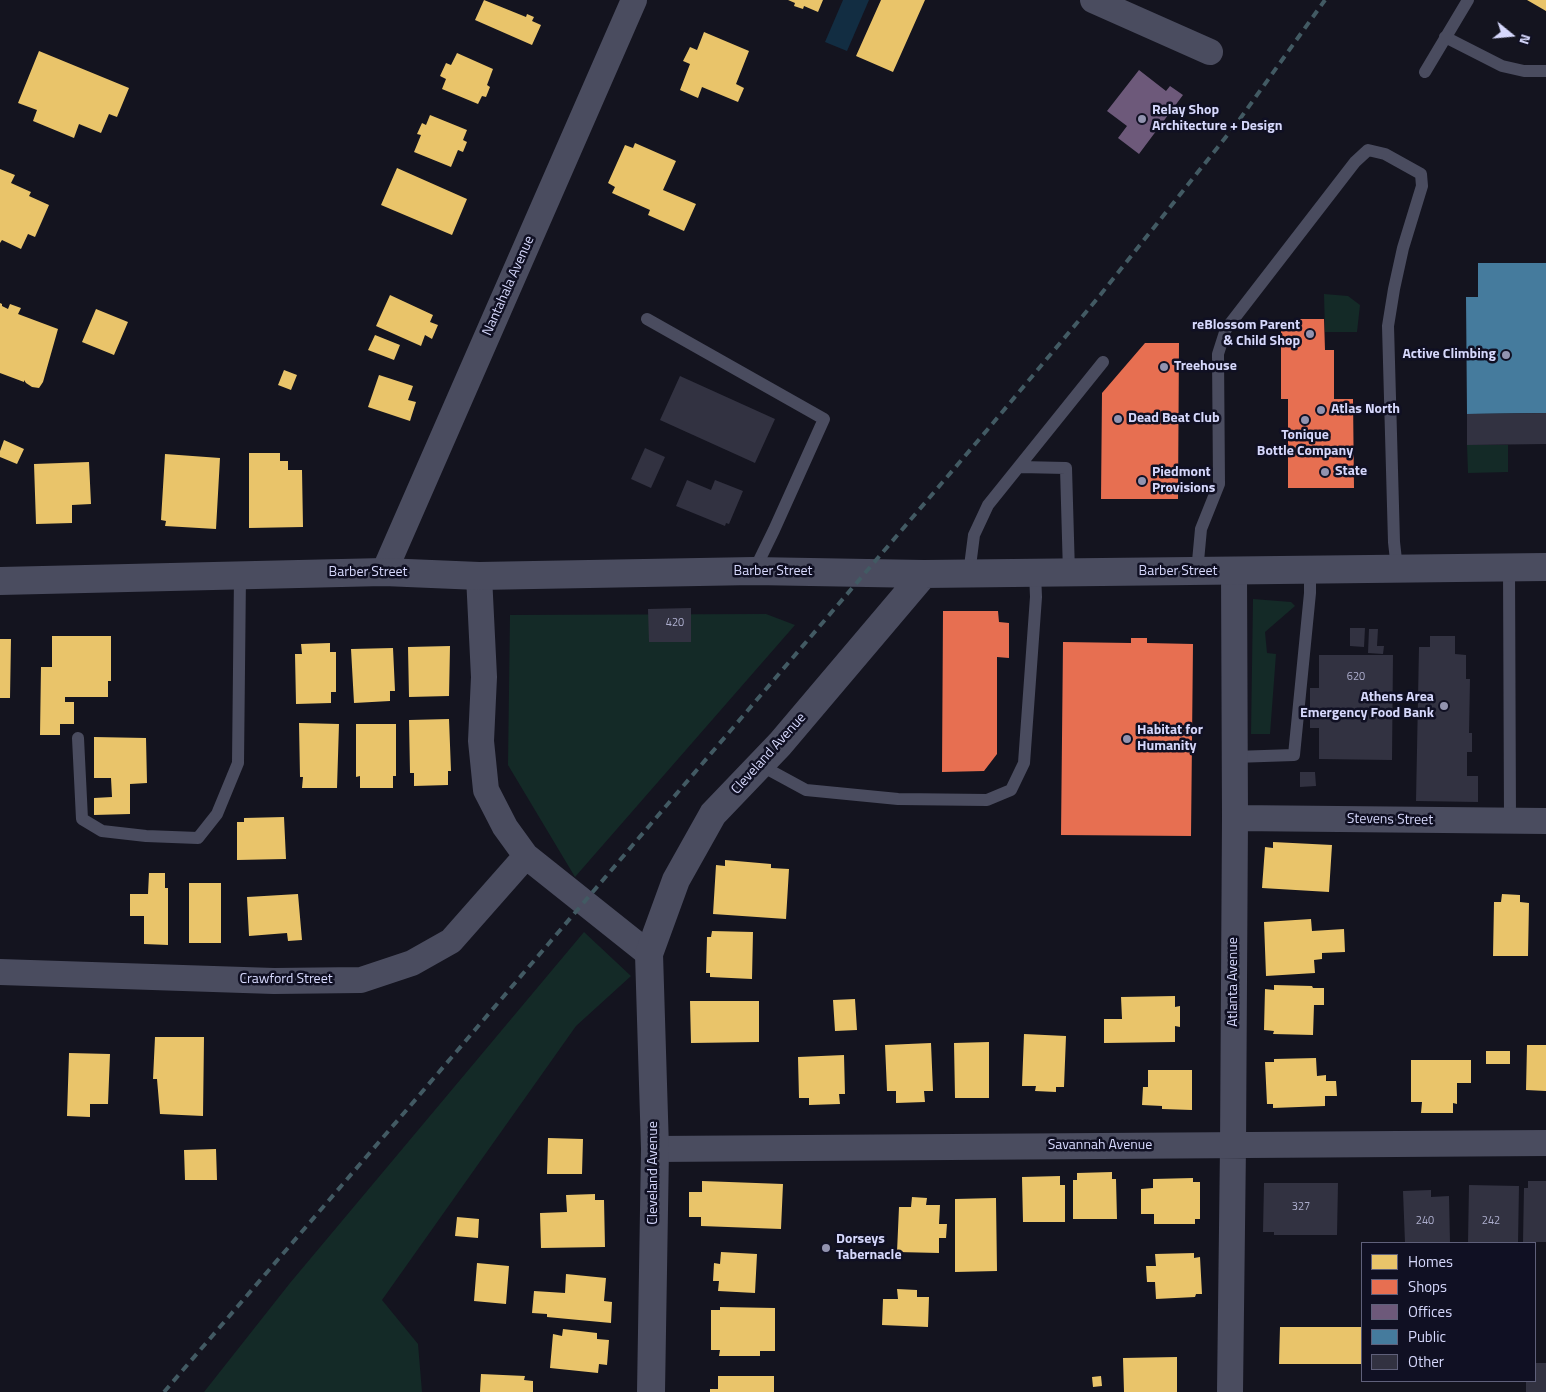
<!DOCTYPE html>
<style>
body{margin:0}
#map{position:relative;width:1546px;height:1392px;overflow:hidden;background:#14141f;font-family:"Titillium Web",sans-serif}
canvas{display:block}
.legend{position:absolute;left:1361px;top:1242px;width:175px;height:140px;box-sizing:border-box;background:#101023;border:1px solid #5f607a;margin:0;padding:6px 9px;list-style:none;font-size:15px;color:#d6d8fc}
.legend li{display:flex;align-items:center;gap:10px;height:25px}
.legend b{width:25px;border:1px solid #5f607a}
.north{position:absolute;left:1486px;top:10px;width:50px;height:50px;-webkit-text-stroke:4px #101023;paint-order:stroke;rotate:107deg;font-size:14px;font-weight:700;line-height:20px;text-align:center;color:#d6d8fc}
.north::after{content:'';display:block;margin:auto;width:18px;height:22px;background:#d6d8fc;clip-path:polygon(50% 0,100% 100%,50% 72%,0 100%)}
</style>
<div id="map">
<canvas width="1546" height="1392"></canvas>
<ul class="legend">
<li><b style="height:14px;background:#e9c46a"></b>Homes</li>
<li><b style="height:14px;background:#e76f51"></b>Shops</li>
<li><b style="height:14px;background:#6d597a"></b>Offices</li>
<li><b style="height:14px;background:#457b9d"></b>Public</li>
<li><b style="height:14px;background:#323241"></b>Other</li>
</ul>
<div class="north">N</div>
</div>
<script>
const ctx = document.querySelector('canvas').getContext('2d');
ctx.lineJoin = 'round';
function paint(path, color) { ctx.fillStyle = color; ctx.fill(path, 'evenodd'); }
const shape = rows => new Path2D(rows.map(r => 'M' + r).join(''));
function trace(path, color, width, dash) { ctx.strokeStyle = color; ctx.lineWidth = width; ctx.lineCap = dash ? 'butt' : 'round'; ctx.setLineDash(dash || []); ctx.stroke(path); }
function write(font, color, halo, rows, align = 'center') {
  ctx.font = font + ' "Titillium Web",sans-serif'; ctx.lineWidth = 5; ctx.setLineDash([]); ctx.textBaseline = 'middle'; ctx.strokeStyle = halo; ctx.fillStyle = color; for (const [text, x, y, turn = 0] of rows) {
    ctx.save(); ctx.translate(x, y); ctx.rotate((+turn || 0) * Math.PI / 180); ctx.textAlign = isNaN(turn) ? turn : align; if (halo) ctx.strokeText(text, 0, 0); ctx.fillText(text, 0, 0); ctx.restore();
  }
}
paint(shape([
 [1324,294,1348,296,1360,305,1357,332,1325,332],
 [1467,445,1508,445,1508,472,1468,473],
 [1253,599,1291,602,1295,606,1265,632,1267,653,1276,654,1270,734,1251,734],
 [766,614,795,625,575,877,508,765,510,615],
 [584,932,631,976,576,1026,382,1300,418,1344,422,1392,204,1392,290,1283]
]), '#142a27');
paint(shape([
 [843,0,869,0,847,51,825,42]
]), '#122d42');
paint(shape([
 [484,0,526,17,527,14,534,17,532,21,541,25,532,45,475,20],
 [788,0,823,0,818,12,804,6,803,9,794,6,795,3],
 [881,0,925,0,893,72,856,56],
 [1527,0,1546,0,1546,11],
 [704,32,749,51,736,84,744,88,738,102,702,87,698,98,680,90,690,64,683,61,690,47,697,50],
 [39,51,129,88,117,117,109,114,101,133,79,124,74,138,33,121,37,110,18,103],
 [457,53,493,69,487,85,490,87,486,97,482,96,478,104,442,89,446,79,440,76,446,63,451,65],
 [430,115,467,130,463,140,467,142,463,152,458,150,451,167,414,152,421,135,417,134,422,123,426,125],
 [635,143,676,161,663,190,696,204,684,231,648,215,650,210,612,193,615,187,608,183,625,145,633,148],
 [397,168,467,199,452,235,381,205],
 [0,169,15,175,11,183,31,192,29,196,49,205,35,237,28,234,21,249,2,240,0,243],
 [390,295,433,315,430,322,438,325,432,339,425,335,421,346,376,326],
 [0,303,2,304,2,306,8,309,10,304,21,308,18,314,58,329,43,382,39,388,32,387,26,383,24,380,24,382,0,373],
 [96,309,128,322,114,355,82,342],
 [375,335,400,345,394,360,368,350],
 [284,370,297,375,291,390,278,385],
 [379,375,413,386,408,400,416,402,410,421,368,407],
 [4,440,24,449,17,464,0,457,0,451],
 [249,453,280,453,280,461,288,461,288,470,302,470,303,527,249,528],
 [165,454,220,458,216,529,165,526,166,521,161,520],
 [89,462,91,504,72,505,72,523,36,524,34,464],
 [52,636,111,636,111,681,108,681,108,697,65,697,65,702,74,702,74,724,60,724,60,735,40,735,41,667,52,667],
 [0,639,11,639,10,698,0,698],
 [330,643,330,652,336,652,336,692,331,692,331,703,296,704,295,654,302,654,301,644],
 [450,646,449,696,409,697,408,647],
 [393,648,395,691,390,691,390,701,354,703,351,649],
 [449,719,451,771,448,771,448,785,414,786,414,773,410,773,409,720],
 [299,723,339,724,337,788,302,788,303,777,300,777],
 [356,724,396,724,396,776,393,776,393,788,360,788,360,776,356,777],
 [94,737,146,738,147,783,130,784,130,814,94,815,94,798,112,797,111,778,94,778],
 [284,817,286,859,237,860,237,822,244,822,244,818],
 [1273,842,1332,845,1329,892,1262,888,1265,847,1273,848],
 [725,860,771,864,771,868,789,869,786,919,713,914,716,865,725,866],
 [149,873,165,873,165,888,168,888,168,945,144,944,144,916,130,916,130,894,148,894],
 [189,883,221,883,221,943,189,943],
 [298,894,302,940,288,941,287,933,249,936,247,897],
 [1502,894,1520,895,1520,902,1529,903,1528,956,1493,956,1494,902,1501,902],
 [1311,919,1312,931,1344,929,1345,952,1322,953,1322,959,1314,960,1315,973,1266,976,1264,922],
 [712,931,753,932,752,979,710,977,710,973,706,973,707,937,711,937],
 [1274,985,1312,986,1313,988,1324,988,1324,1005,1314,1005,1313,1035,1273,1034,1274,1031,1264,1030,1265,989,1274,990],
 [1175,996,1175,1007,1180,1006,1180,1027,1175,1026,1175,1042,1104,1043,1104,1019,1122,1019,1121,997],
 [855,999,857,1030,835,1031,833,1000],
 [690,1001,759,1001,759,1042,691,1043],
 [1024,1034,1066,1036,1064,1087,1056,1087,1056,1092,1035,1091,1036,1086,1022,1086],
 [155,1037,204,1037,203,1116,160,1114,157,1079,153,1079],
 [989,1042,989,1098,955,1098,954,1043],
 [931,1043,933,1091,924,1091,925,1102,896,1103,896,1091,887,1091,885,1045],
 [1527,1045,1546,1045,1546,1091,1526,1090],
 [1486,1051,1510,1051,1510,1064,1486,1064],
 [69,1053,110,1054,108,1104,90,1104,90,1117,67,1116],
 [844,1055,845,1094,839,1094,840,1104,809,1105,809,1098,799,1098,798,1057],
 [1316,1058,1317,1076,1326,1075,1326,1081,1336,1081,1337,1096,1325,1096,1325,1106,1273,1108,1273,1104,1267,1104,1265,1062,1274,1062,1274,1059],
 [1411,1060,1471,1060,1471,1083,1457,1083,1457,1104,1453,1103,1453,1113,1421,1113,1422,1102,1411,1102],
 [1148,1070,1192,1070,1192,1110,1162,1109,1162,1106,1142,1105,1143,1087,1148,1087],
 [548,1138,583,1139,582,1174,547,1174],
 [216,1149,217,1180,185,1180,184,1150],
 [1112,1172,1112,1179,1116,1179,1117,1219,1073,1219,1073,1180,1077,1180,1077,1173],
 [1060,1176,1060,1185,1065,1185,1065,1222,1023,1222,1022,1177],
 [1193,1178,1193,1182,1200,1182,1200,1219,1195,1219,1195,1224,1154,1224,1154,1214,1141,1214,1141,1189,1153,1188,1153,1179],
 [702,1181,783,1184,781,1229,701,1226,701,1217,689,1217,689,1192,702,1192],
 [595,1194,595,1200,604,1200,605,1247,541,1248,540,1213,567,1212,566,1195],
 [912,1197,927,1198,926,1205,940,1205,939,1224,947,1224,946,1238,939,1238,939,1253,897,1252,899,1207,911,1207],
 [996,1198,997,1271,955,1272,955,1199],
 [457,1217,479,1219,478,1238,455,1236],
 [721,1252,757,1254,755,1293,718,1291,719,1281,713,1281,714,1263,720,1264],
 [1194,1253,1194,1258,1200,1257,1202,1294,1196,1294,1195,1297,1156,1299,1155,1282,1147,1282,1146,1266,1156,1266,1155,1254],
 [477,1263,509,1266,506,1304,474,1301],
 [566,1274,606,1278,604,1301,612,1302,611,1323,547,1317,547,1314,532,1313,534,1291,565,1293],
 [897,1289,917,1290,917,1297,929,1297,928,1327,882,1325,883,1299,898,1299],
 [720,1307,775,1308,775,1351,760,1351,760,1356,719,1356,720,1350,711,1350,711,1310,720,1310],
 [1280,1327,1362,1327,1362,1364,1279,1364],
 [563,1329,597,1333,597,1339,609,1340,607,1365,599,1364,598,1373,550,1368,553,1334,562,1336],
 [1177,1357,1177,1392,1124,1392,1123,1358],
 [481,1374,525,1376,524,1380,533,1381,533,1392,480,1392],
 [718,1376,774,1376,774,1392,710,1392,710,1389,718,1389],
 [1101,1376,1102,1386,1093,1387,1092,1377]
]), '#e9c46a');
paint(shape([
 [1294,319,1324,319,1325,350,1334,350,1334,399,1353,399,1354,488,1288,488,1288,399,1281,399,1281,327,1294,327],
 [1145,343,1179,343,1178,499,1101,499,1102,393],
 [943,611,998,611,999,622,1009,623,1009,658,997,657,997,754,984,771,942,772],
 [1131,638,1147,638,1147,643,1193,644,1191,836,1061,835,1063,642,1131,643]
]), '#e76f51');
paint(shape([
 [1139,70,1166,91,1170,86,1183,95,1139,154,1118,138,1127,126,1107,111]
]), '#6d597a');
paint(shape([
 [1478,263,1546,263,1546,413,1467,414,1466,297,1478,297]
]), '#457b9d');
paint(shape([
 [680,376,775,419,755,463,660,420],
 [1546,413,1546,444,1467,445,1467,414],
 [645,448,665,457,651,488,631,479],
 [687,480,711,490,715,480,743,491,729,524,726,523,725,526,676,506],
 [691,608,691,642,649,642,648,609],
 [1350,628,1365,628,1364,647,1350,646],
 [1369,629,1378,629,1377,646,1384,646,1383,654,1368,653],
 [1430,636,1455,636,1455,654,1466,655,1466,679,1470,679,1469,733,1472,733,1472,752,1467,752,1467,776,1478,776,1478,802,1416,801,1419,647,1430,647],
 [1319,655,1393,655,1392,760,1319,759,1319,728,1310,728,1310,688,1319,688],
 [1300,772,1315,772,1316,786,1300,787],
 [1528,1181,1546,1181,1546,1242,1523,1242,1524,1188,1528,1188],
 [1264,1183,1338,1183,1337,1235,1274,1235,1274,1232,1263,1232],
 [1469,1185,1519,1186,1518,1243,1468,1243],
 [1431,1190,1431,1197,1449,1196,1450,1243,1405,1243,1403,1191],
 [1535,1363,1546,1363,1546,1392,1526,1392,1526,1381,1535,1381]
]), '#323241');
trace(shape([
 [1445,37,1502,66,1524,71,1546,71],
 [1425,72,1468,0],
 [647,319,824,419,774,530,754,571],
 [1020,467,1066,468,1069,573],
 [1509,568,1510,821],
 [1197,572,1201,529,1219,484,1218,354,1226,329,1355,162,1368,150,1385,154,1421,174,1422,186,1403,248,1394,289,1388,326,1394,542,1397,569],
 [969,574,974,535,988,505,1103,362],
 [78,738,82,819,102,831,146,836,198,838,217,814,238,763,240,575],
 [1234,757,1294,755,1310,593,1310,571],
 [760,765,806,790,898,799,987,800,1011,790,1024,763,1036,597,1035,573]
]), '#4a4c5f', 12);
trace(shape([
 [1093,0,1210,52],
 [384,572,634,0],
 [479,576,484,677,481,741,486,790,505,827,526,856,649,954],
 [1235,818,1546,821],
 [0,972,274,981,361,980,412,963,451,941,526,856],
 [655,1149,1546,1143],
 [1230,1392,1233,1146,1235,818,1234,572]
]), '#4a4c5f', 26);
trace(shape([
 [0,581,384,572,479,576,754,571,924,574,1546,567],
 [651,1392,655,1149,649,954,676,880,713,814,780,744,924,574]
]), '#4a4c5f', 28);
trace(shape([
 [164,1392,410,1106,988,429,1097,299,1237,123,1325,0]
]), '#425a63', 4, [8, 6]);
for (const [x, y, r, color] of [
 [1142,119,5,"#9293af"],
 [1310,334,5,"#9293af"],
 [1506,355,5,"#9293af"],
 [1164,367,5,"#9293af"],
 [1321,410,5,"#9293af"],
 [1118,419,5,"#9293af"],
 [1305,420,5,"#9293af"],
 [1325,472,5,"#9293af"],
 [1142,481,5,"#9293af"],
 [1444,706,5,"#9293af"],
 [1127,739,5,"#9293af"],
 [826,1248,5,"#9293af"]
]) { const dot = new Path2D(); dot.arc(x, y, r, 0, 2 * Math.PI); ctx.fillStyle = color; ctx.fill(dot); trace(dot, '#101023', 2); }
write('11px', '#adaecd', null, [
 ["420",675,623],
 ["620",1356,677],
 ["327",1301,1207],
 ["240",1425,1221],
 ["242",1491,1221]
]);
write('bold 14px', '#d6d8fc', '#101023', [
 ["Relay Shop",1152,111],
 ["Architecture + Design",1152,127],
 ["reBlossom Parent",1300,326,"right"],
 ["& Child Shop",1300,342,"right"],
 ["Active Climbing",1496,355,"right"],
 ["Treehouse",1174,367],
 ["Atlas North",1331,410],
 ["Dead Beat Club",1128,419],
 ["Tonique",1305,436,"center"],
 ["Bottle Company",1305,452,"center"],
 ["State",1335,472],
 ["Piedmont",1152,473],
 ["Provisions",1152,489],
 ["Athens Area",1434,698,"right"],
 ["Emergency Food Bank",1434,714,"right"],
 ["Habitat for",1137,731],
 ["Humanity",1137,747],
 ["Dorseys",836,1240],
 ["Tabernacle",836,1256]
], 'left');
write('14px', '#d6d8fc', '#101023', [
 ["Nantahala Avenue",509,286,-66],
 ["Barber Street",773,572],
 ["Barber Street",1178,572],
 ["Barber Street",368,573],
 ["Cleveland Avenue",769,754,-48],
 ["Stevens Street",1390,820,1],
 ["Crawford Street",286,980],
 ["Atlanta Avenue",1234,982,-90],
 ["Savannah Avenue",1100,1146],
 ["Cleveland Avenue",654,1173,-90]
]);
</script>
